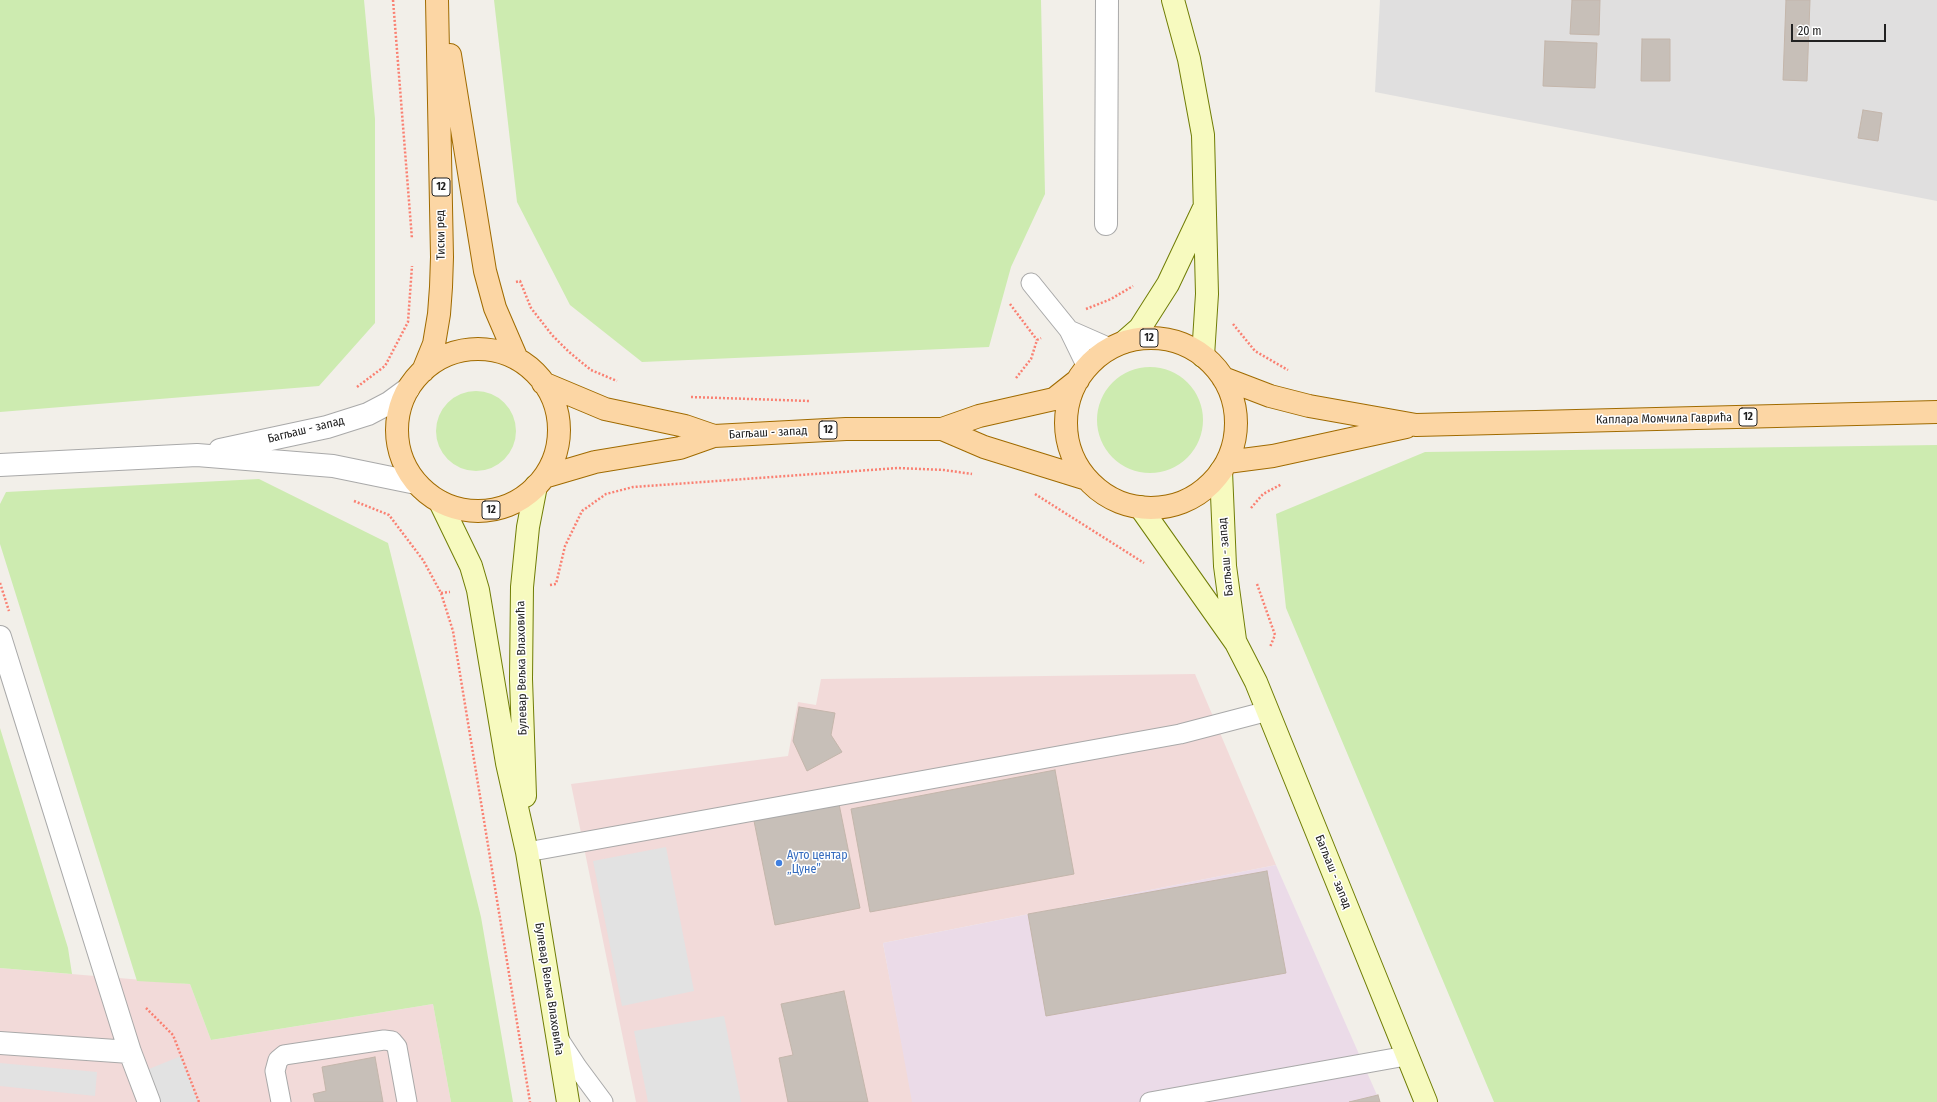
<!DOCTYPE html>
<meta charset="utf-8">
<style>
body{margin:0}
#map{position:relative;width:1937px;height:1102px;overflow:hidden;background:#f2efe9;font-family:"Fira Sans Condensed",sans-serif}
canvas{display:block}
.scale{position:absolute;left:1791px;top:24px;width:95px;height:18px;box-sizing:border-box;border:2px solid #222;border-top:0;padding-left:5px;font-size:12px;line-height:14px;white-space:nowrap;color:#222;-webkit-text-stroke:3px #fff;paint-order:stroke}
</style>
<div id="map">
<canvas width="1937" height="1102"></canvas>
<div class="scale">20 m</div>
</div>
<script>
const ctx = document.querySelector('canvas').getContext('2d');
ctx.lineJoin = 'round';
function paint(path, color) { ctx.fillStyle = color; ctx.fill(path, 'evenodd'); }
const shape = rows => new Path2D(rows.map(r => 'M' + r).join(''));
function trace(path, color, width, dash) { ctx.strokeStyle = color; ctx.lineWidth = width; ctx.lineCap = dash ? 'butt' : 'round'; ctx.setLineDash(dash || []); ctx.stroke(path); }
function write(font, color, halo, rows, align = 'center') {
  ctx.font = font + ' "Fira Sans Condensed",sans-serif'; ctx.lineWidth = 3; ctx.setLineDash([]); ctx.textBaseline = 'middle'; ctx.strokeStyle = halo; ctx.fillStyle = color; for (const [text, x, y, turn = 0] of rows) {
    ctx.save(); ctx.translate(x, y); ctx.rotate((+turn || 0) * Math.PI / 180); ctx.textAlign = isNaN(turn) ? turn : align; if (halo) ctx.strokeText(text, 0, 0); ctx.fillText(text, 0, 0); ctx.restore();
  }
}
paint(shape([
 [1380,0,1937,0,1937,201,1375,92]
]), '#e0dfdf');
paint(shape([
 [1195,674,1276,865,883,943,913,1102,636,1102,571,784,788,756,798,702,816,705,821,679],
 [0,968,190,984,211,1040,433,1004,451,1102,0,1102]
]), '#f2dad9');
paint(shape([
 [1276,865,1380,1102,912,1102,883,943]
]), '#ebdbe8');
paint(shape([
 [0,0,364,0,375,119,375,323,319,386,0,412],
 [494,0,1041,0,1045,194,1011,267,989,347,642,362,570,305,517,202],
 '1097 420a53 53 0 1 1 106 0a53 53 0 1 1-106 0Z',
 '436 431a40 40 0 1 1 80 0a40 40 0 1 1-80 0Z',
 [1937,445,1937,1102,1494,1102,1286,608,1276,514,1425,452],
 [259,479,388,543,481,917,513,1102,451,1102,433,1004,211,1040,190,984,137,981,0,544,0,504,6,492],
 [0,728,68,948,72,974,0,968]
]), '#cdebb0');
paint(shape([
 [666,847,694,991,622,1006,593,861],
 [724,1016,741,1102,648,1102,634,1031],
 [181,1056,198,1102,149,1102,139,1073],
 [0,1063,97,1072,95,1096,0,1086]
]), '#e2e2e2');
const building = shape([
 [1572,0,1600,0,1599,35,1570,34,1572,0],
 [1786,0,1810,0,1807,81,1783,80,1786,0],
 [1642,39,1670,39,1670,81,1641,81,1642,39],
 [1545,41,1597,43,1595,88,1543,86,1545,41],
 [1863,110,1882,113,1878,141,1858,138,1863,110],
 [799,707,835,713,831,735,842,752,807,771,793,741,799,707],
 [1055,770,1074,874,870,912,851,809,1055,770],
 [839,804,860,908,775,925,754,821,839,804],
 [1267,871,1286,973,1046,1016,1028,914,1267,871],
 [844,991,868,1102,788,1102,779,1058,793,1055,781,1004,844,991],
 [375,1057,383,1102,315,1102,313,1094,326,1091,322,1067,375,1057],
 [1378,1095,1380,1102,1349,1102,1378,1095]
]);
paint(building, '#c7bfb8');
trace(building, '#c4b6ab', 1);
const lane = shape([
 [1031,283,1069,330,1087,367],
 [1069,330,1110,348],
 [527,852,1180,734,1268,711],
 [558,1038,577,1067,603,1102],
 [281,1102,275,1071,278,1060,284,1055,384,1040,392,1041,397,1047,407,1102],
 [1150,1102,1406,1056]
]);
const street = shape([
 [1106,224,1107,0],
 [220,450,327,427,368,414,389,403,408,389],
 [0,465,197,455,333,466,416,483],
 [0,637,130,1052,149,1102],
 [0,1043,130,1052]
]);
const secondary = shape([
 [1173,0,1189,59,1203,135,1207,294,1203,356],
 [1124,342,1140,328,1168,284,1203,210],
 [1221,471,1225,566,1235,640],
 [440,502,471,566,478,590,507,763,527,852,568,1102],
 [1140,507,1236,643,1256,682,1426,1102],
 [525,796,521,679,522,587,528,527,536,486]
]);
const primary = shape([
 [450,55,485,271,495,308,517,359],
 '1066 423a85 85 0 1 1 170 0a85 85 0 1 1-170 0Z',
 '397 430a81 81 0 1 1 162 0a81 81 0 1 1-162 0Z',
 [423,371,434,344,439,314,441,287,442,257,437,0],
 [1223,378,1270,396,1309,406,1416,425,1937,412],
 [543,383,605,409,685,426,714,436],
 [942,429,984,447,1087,479],
 [1227,462,1273,456,1406,427],
 [544,477,595,462,680,448,714,436,846,429,942,429,979,416,1054,399,1078,380]
]);
trace(lane, '#a9a9a9', 21);
trace(street, '#a9a9a9', 24);
trace(secondary, '#707d05', 24);
trace(primary, '#a06b00', 24);
trace(shape([
 [393,0,412,239],
 [516,282,520,281,531,308,552,335,569,352,591,370,617,381],
 [1010,304,1037,340],
 [1086,309,1111,299,1133,286],
 [1233,324,1255,351,1288,370],
 [1016,378,1031,359,1037,340,1041,338],
 [357,387,385,366,408,322,412,266],
 [691,397,810,401],
 [1035,494,1144,563],
 [354,501,389,515,423,560,441,593,453,631,530,1102],
 [1251,508,1263,494,1282,484],
 [0,583,9,611],
 [1257,584,1275,635,1270,647],
 [550,585,556,584,565,546,582,511,606,494,633,487,898,468,944,470,972,474],
 [441,593,450,592],
 [146,1008,173,1035,199,1102]
]), '#fa8072', 2.5, [2, 2]);
trace(lane, '#fff', 19);
trace(street, '#fff', 22);
trace(secondary, '#f7fabf', 22);
trace(primary, '#fcd6a4', 22);
for (const [x, y, r, color] of [
 [779,863,4,"#3f7fe0"]
]) { const dot = new Path2D(); dot.arc(x, y, r, 0, 2 * Math.PI); ctx.fillStyle = color; ctx.fill(dot); trace(dot, '#fff', 1.5); }
for (const [x, y, w] of [
 [441,187,18],
 [1149,338,18],
 [1748,417,18],
 [828,430,18],
 [491,510,18]
]) { const box = new Path2D(); box.roundRect(x - w / 2, y - 9, w, 18, 3); ctx.fillStyle = '#fff'; ctx.fill(box); trace(box, '#222', 1); }
write('bold 11px', '#222', null, [
 ["12",441,187],
 ["12",1149,338],
 ["12",1748,417],
 ["12",828,430],
 ["12",491,510]
]);
write('12px', '#222', '#fff', [
 ["Тиски ред",441,235,-91],
 ["Каплара Момчила Гаврића",1664,419,-1],
 ["Багљаш - запад",306,430,-14],
 ["Багљаш - запад",768,433,-3],
 ["Багљаш - запад",1226,557,-95],
 ["Булевар Вељка Влаховића",522,668,-91],
 ["Багљаш - запад",1333,872,68],
 ["Булевар Вељка Влаховића",549,989,81]
]);
write('12px', '#366cbe', '#fff', [
 ["Ауто центар",787,856],
 ["„Цуне”",787,870]
], 'left');
</script>
